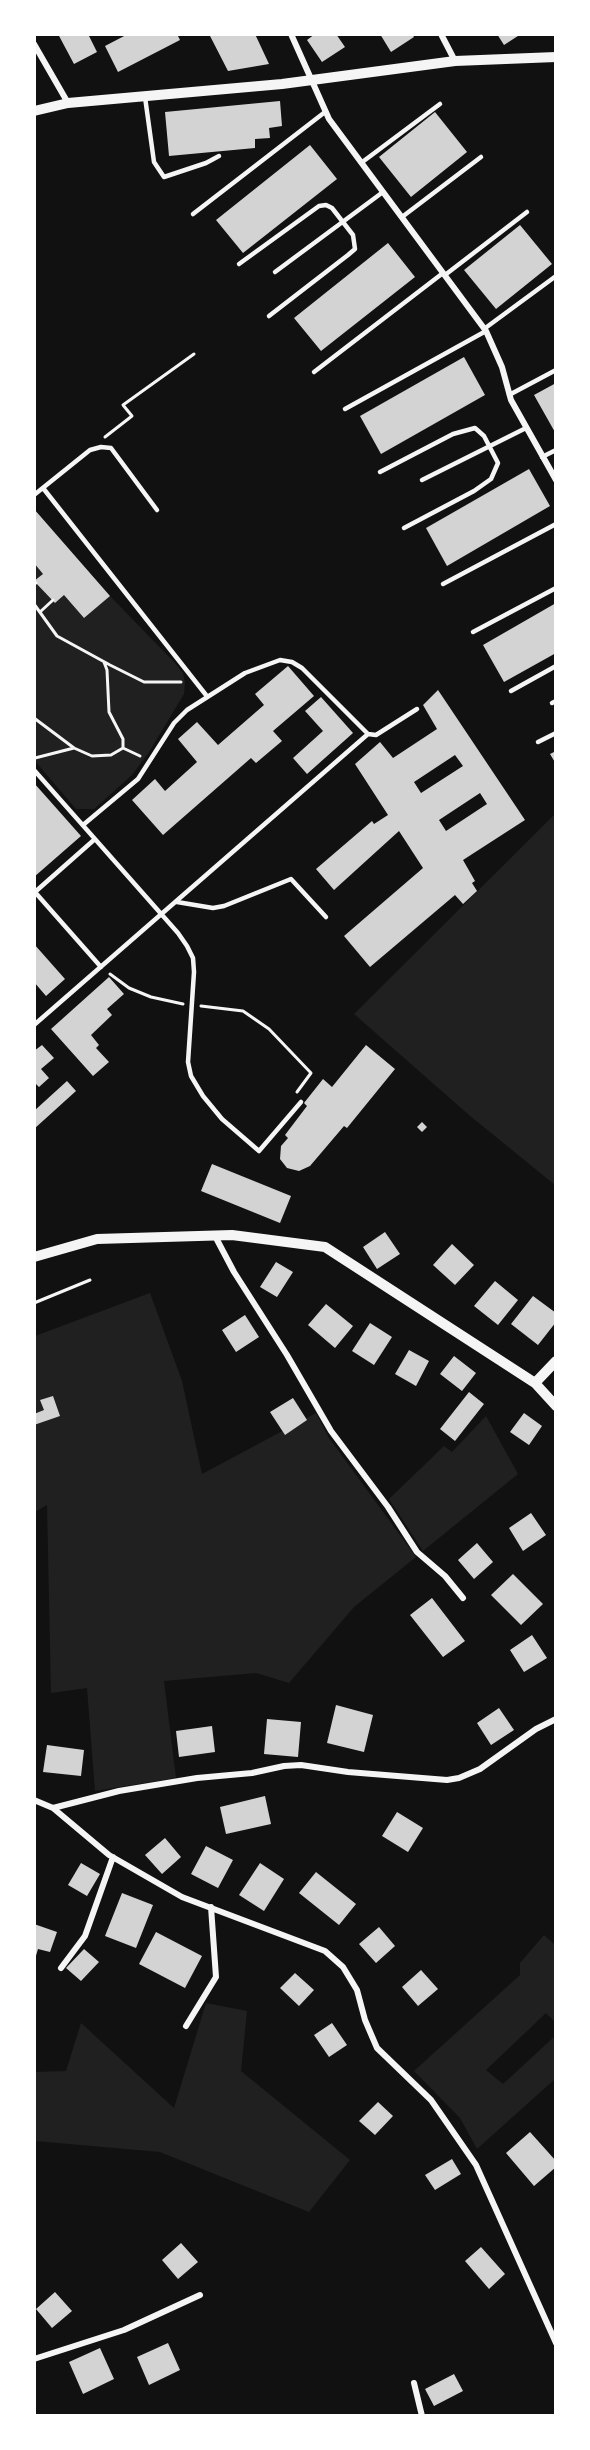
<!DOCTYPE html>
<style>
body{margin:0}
#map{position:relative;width:590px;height:2450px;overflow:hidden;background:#111;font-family:Lato,sans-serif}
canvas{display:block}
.frame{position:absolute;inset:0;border:36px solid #fff;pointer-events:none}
</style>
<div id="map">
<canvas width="590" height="2450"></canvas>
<div class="frame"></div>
</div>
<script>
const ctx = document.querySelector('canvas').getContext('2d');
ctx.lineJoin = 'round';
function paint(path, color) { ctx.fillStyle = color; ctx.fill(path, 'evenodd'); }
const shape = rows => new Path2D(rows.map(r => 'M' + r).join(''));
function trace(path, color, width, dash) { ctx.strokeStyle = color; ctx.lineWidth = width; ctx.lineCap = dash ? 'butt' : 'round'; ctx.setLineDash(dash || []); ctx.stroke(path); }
paint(shape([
 [34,563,43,574,35,581,46,594,64,595,84,618,110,596,174,662,183,673,185,683,184,694,149,752,132,775,94,809,76,809,35,761],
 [555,814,555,1185,469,1115,354,1014],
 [150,1293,182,1381,202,1474,316,1413,329,1438,416,1557,354,1607,289,1683,256,1673,164,1681,176,1778,95,1791,87,1688,51,1693,47,1505,35,1512,35,1336],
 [486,1416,518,1474,423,1551,389,1499,444,1446,452,1452],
 [544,1935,555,1945,555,2022,546,2013,486,2070,503,2084,555,2036,555,2079,477,2149,460,2118,414,2071,520,1975,520,1963],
 [206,2003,247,2011,241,2071,350,2160,309,2212,160,2152,35,2141,35,2072,66,2071,81,2023,174,2108]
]), '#202020');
paint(shape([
 [58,34,88,34,97,52,74,64],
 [128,34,177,34,180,40,118,72,105,46],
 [209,34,255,34,269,64,228,71],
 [315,34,336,34,345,47,322,62,307,40],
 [380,34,412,34,414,37,391,52],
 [497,34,521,34,504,45],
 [280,101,282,126,269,128,270,138,255,139,255,148,169,156,165,112],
 [435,112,467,152,411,197,379,157],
 [310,145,337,179,243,253,216,220],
 [520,225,552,264,496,309,464,270],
 [388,243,415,277,321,351,294,318],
 [464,357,485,395,381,454,360,416],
 [556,383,556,434,534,395],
 [529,469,550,506,447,566,426,528],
 [34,509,110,596,84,618,64,595,55,603,34,581,43,574,34,563],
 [556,603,556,653,504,682,483,645],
 [288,666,314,696,273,731,282,741,256,763,251,758,163,835,132,800,155,779,165,791,197,762,178,739,197,722,218,745,264,705,255,694],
 [438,690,525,820,463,860,475,881,472,883,477,891,463,904,455,895,370,967,344,936,423,868,399,831,334,890,316,869,372,821,374,824,388,815,355,764,380,742,393,758,437,729,423,705],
 [455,755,463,766,421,793,414,782],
 [480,793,487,804,446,831,439,820],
 [321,697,353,733,307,774,293,758,323,731,305,711],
 [556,751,556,764,550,754],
 [34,783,81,836,34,877],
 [34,944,65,979,46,996,34,982],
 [109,977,124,994,107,1009,112,1015,91,1035,99,1045,96,1048,109,1062,93,1076,51,1029],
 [42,1045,54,1058,41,1069,49,1078,39,1087,34,1082,34,1051],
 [366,1045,395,1069,347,1128,344,1126,310,1166,299,1171,287,1168,280,1159,281,1146,288,1138,285,1135,307,1106,304,1103,323,1079,332,1087],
 [67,1081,76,1091,34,1129,34,1111],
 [422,1122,427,1127,422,1132,417,1127],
 [212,1164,291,1196,280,1223,201,1191],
 [385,1232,400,1254,377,1269,363,1247],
 [452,1244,474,1265,455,1285,433,1265],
 [276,1262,293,1272,277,1297,260,1287],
 [495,1281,518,1300,498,1325,474,1306],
 [533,1296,556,1313,556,1322,538,1345,511,1324],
 [326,1304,353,1326,335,1348,308,1325],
 [245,1315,259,1337,236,1352,222,1330],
 [370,1323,392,1337,374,1365,352,1351],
 [409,1350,429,1361,416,1386,395,1374],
 [454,1356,476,1373,462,1391,440,1374],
 [469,1392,484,1404,455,1441,440,1429],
 [53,1396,60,1416,34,1425,34,1414,44,1410,40,1400],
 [293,1398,307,1420,285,1435,270,1412],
 [524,1413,542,1426,529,1445,510,1432],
 [531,1513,546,1535,523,1551,509,1528],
 [477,1543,493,1562,474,1579,458,1560],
 [513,1574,543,1604,521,1625,491,1595],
 [432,1598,465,1641,443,1657,410,1615],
 [532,1635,547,1658,524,1672,510,1650],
 [336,1705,373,1715,364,1752,327,1743],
 [499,1708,514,1730,491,1745,477,1723],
 [267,1719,301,1722,298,1757,264,1754],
 [212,1726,215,1752,179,1757,176,1731],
 [47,1745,84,1750,81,1776,43,1772],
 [265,1796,271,1824,226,1834,220,1807],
 [397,1812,423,1828,408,1852,382,1836],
 [165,1838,181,1857,162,1874,145,1855],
 [206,1846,233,1860,218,1888,191,1874],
 [81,1863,100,1874,87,1896,68,1885],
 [260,1863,284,1879,264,1911,239,1895],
 [316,1872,356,1904,339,1925,299,1893],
 [122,1893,153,1905,136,1948,105,1936],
 [34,1924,57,1932,50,1952,38,1949,35,1959],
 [379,1927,395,1946,376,1963,359,1944],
 [156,1932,202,1956,185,1988,139,1964],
 [84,1949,99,1962,81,1981,66,1968],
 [421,1970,438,1989,418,2006,402,1987],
 [295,1973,314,1990,299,2006,280,1988],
 [332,2023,347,2045,329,2057,314,2035],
 [378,2102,393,2116,375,2135,359,2121],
 [530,2132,556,2161,556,2167,534,2186,506,2153],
 [452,2159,461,2174,435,2190,425,2175],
 [181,2243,198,2262,178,2279,162,2260],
 [481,2247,505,2274,489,2289,465,2261],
 [55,2292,72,2311,52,2328,36,2309],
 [168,2343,180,2370,149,2385,137,2357],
 [100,2348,114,2379,83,2394,69,2362],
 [454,2374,463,2391,434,2406,425,2389]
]), '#d3d3d3');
trace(shape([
 [105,437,132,416,123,405,194,354],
 [34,584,36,583],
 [34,604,57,636,110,665,144,682,181,682],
 [40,612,53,600],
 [104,662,107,670,109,712,123,739,123,748],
 [34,718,74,748,92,756,111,755,123,748,140,756],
 [35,758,74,748],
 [110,974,129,988,151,997,183,1004],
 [201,1006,243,1011,269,1029,311,1073,297,1092],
 [34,1303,90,1280]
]), '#f5f5f5', 3);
trace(shape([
 [145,97,154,162,164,177,206,163,219,156],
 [361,163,440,104],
 [193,214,325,112],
 [402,217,481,157],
 [239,264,319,206,326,205,332,208,353,235,355,249,348,255,269,316],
 [275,272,383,192],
 [445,275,527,212],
 [484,329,556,276],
 [314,372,443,273],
 [509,395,556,370],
 [345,409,486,331],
 [542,457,556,450],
 [380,472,453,434,475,428,484,436,498,463,491,479,474,491,404,528],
 [422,480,526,428],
 [43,488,206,695],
 [34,495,90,450,101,447,111,448,157,510],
 [443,584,556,524],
 [473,632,556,588],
 [511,691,556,666],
 [552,703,556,701],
 [368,734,376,735,417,709],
 [538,742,556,733],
 [34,770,178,933,187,946,193,958,194,972,188,1062,191,1076,203,1096,222,1119,259,1151,301,1102],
 [34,891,101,967],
 [35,892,95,839],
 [177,902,213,908,224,906,291,879,326,917],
 [34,1025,368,734,302,668,292,662,280,660,245,673,187,710,174,723,138,779,83,825]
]), '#f5f5f5', 4.5);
trace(shape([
 [291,34,329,119,486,331,502,367,511,400,556,480],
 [441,34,455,61],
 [34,44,68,103],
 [215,1236,234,1272,287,1355,331,1431,388,1507,417,1552,445,1576,463,1598],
 [34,1800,53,1808,109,1855,182,1897,325,1951,343,1967,357,1990,365,2020,377,2048,431,2100,476,2165,556,2343],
 [53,1808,119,1791,197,1778,252,1773,284,1766,301,1765,348,1772,447,1780,459,1778,480,1769,536,1729,556,1719],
 [61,1968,85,1936,113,1857],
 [186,2026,216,1977,211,1907],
 [34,2359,124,2330,200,2295],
 [414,2383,422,2416]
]), '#f5f5f5', 6);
trace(shape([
 [34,111,68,103,282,84,455,61,556,57],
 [34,1257,97,1239,232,1235,325,1247,535,1383,556,1406],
 [535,1383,556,1361]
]), '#f5f5f5', 10);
</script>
